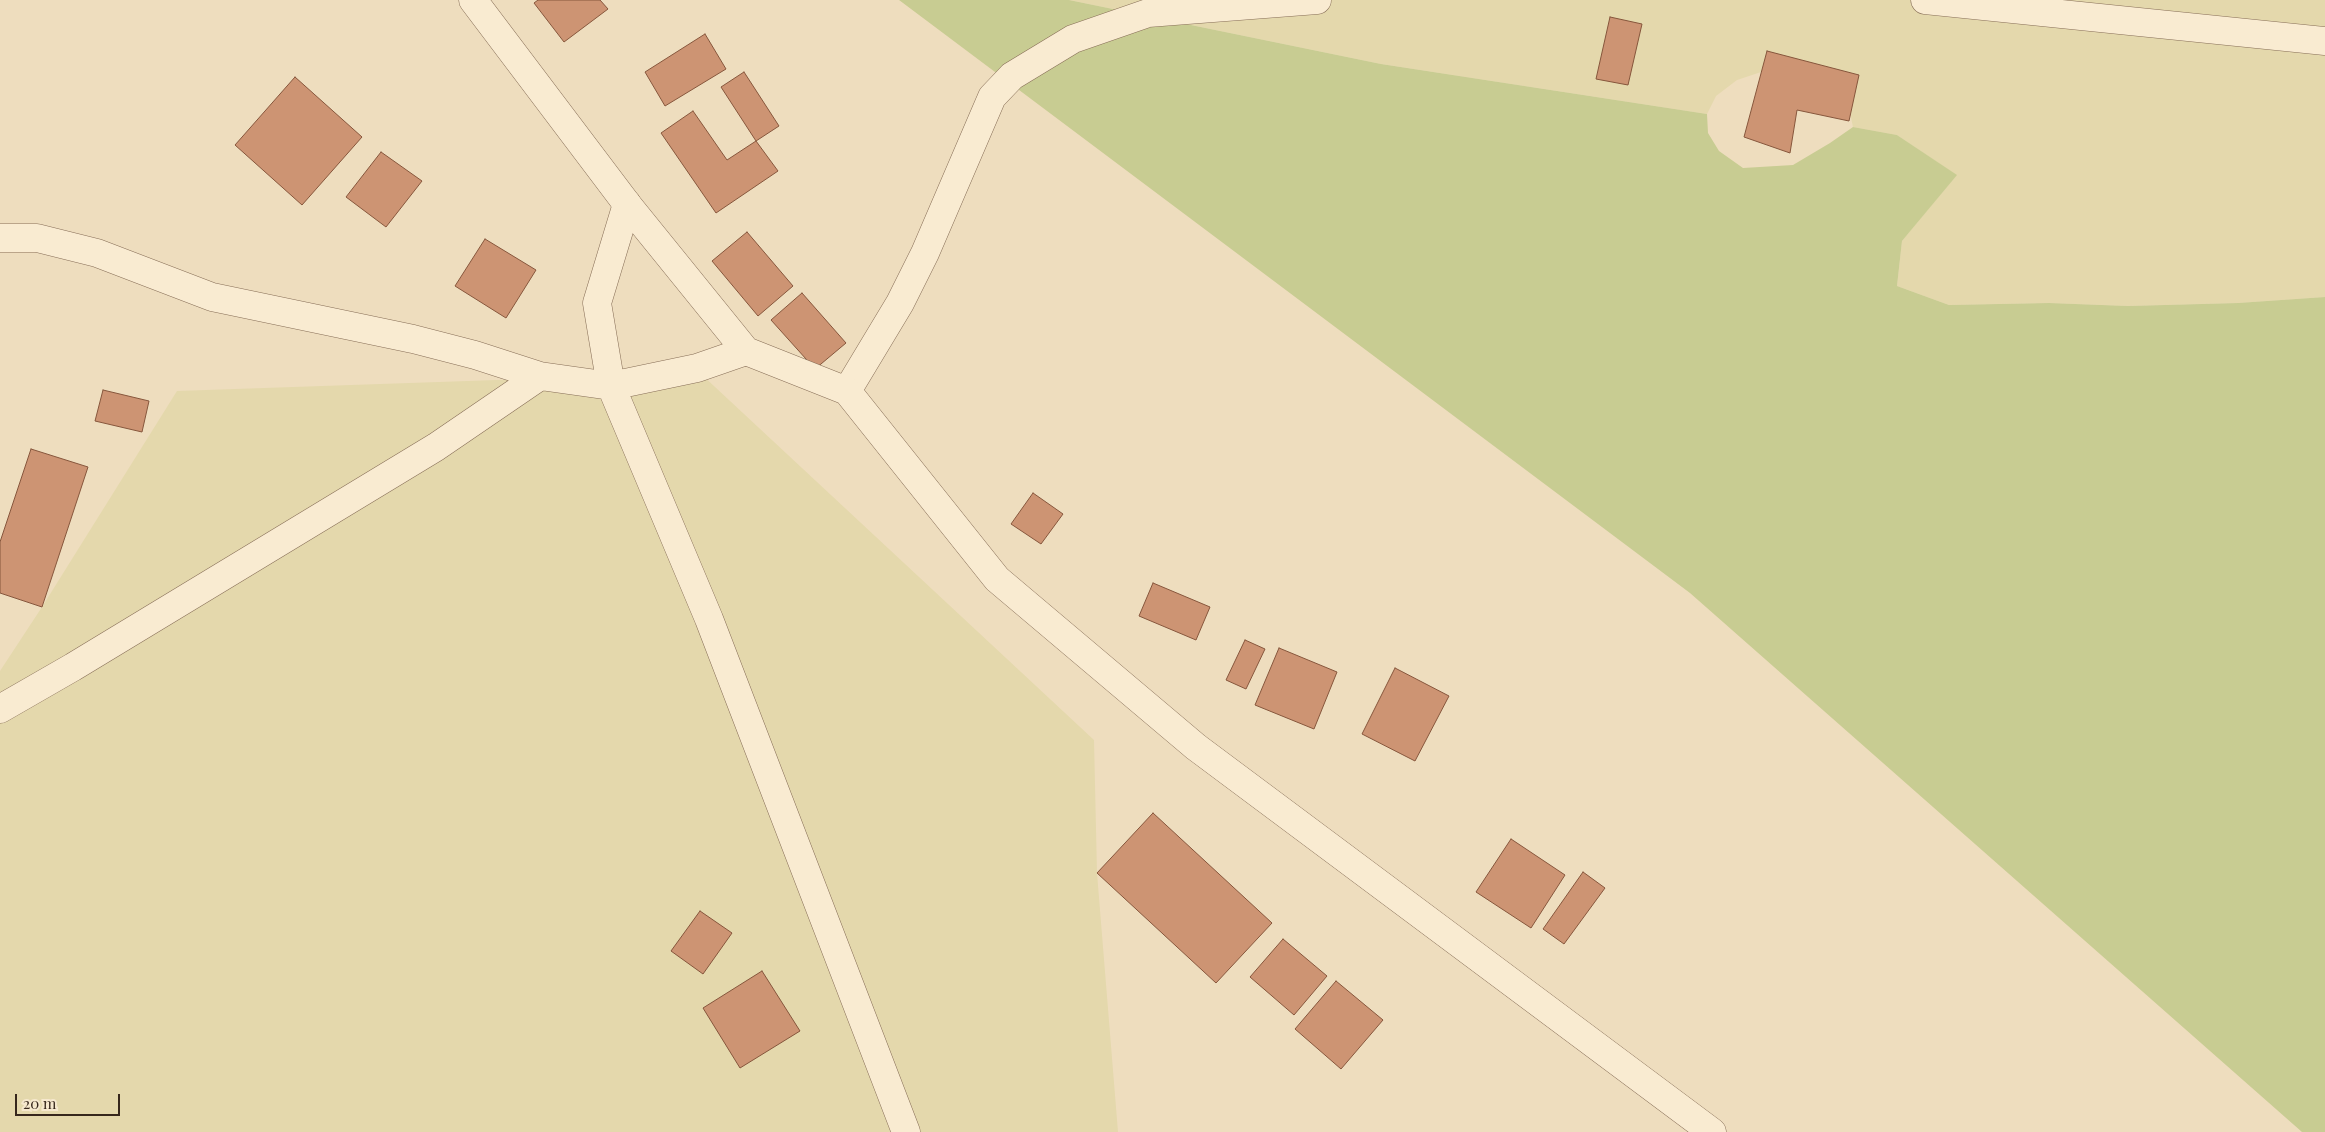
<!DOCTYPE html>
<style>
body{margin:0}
#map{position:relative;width:2325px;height:1132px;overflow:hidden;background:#eeddbe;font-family:"Playfair Display",serif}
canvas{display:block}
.scale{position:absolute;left:15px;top:1094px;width:105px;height:22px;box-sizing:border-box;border:2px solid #36271c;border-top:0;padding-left:6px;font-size:15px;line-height:18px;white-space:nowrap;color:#36271c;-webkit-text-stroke:4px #f6e8ce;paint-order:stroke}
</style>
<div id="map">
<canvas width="2325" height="1132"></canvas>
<div class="scale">20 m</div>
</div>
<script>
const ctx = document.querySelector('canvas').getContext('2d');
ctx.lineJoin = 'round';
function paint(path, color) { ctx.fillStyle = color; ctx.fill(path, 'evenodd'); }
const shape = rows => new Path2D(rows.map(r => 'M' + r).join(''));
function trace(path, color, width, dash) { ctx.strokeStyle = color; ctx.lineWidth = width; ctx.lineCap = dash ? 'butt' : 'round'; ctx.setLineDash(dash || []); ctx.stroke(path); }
paint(shape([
 [1069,0,2325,0,2325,297,2238,303,2128,306,2049,303,1949,305,1897,286,1902,241,1956,175,1897,135,1853,127,1848,104,1767,70,1737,80,1716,96,1707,114,1381,64],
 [700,373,1094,740,1097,873,1118,1132,0,1132,0,671,42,607,177,391]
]), '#e4d8ac');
paint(shape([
 [899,0,1069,0,1381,64,1707,114,1708,133,1719,151,1743,168,1793,165,1830,143,1853,127,1897,135,1957,175,1902,241,1897,286,1949,305,2049,303,2128,306,2238,303,2325,297,2325,1132,2302,1132,1690,593]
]), '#c8cc92');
const building = shape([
 [538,0,600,0,608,9,564,42,534,3,538,0],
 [1610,17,1642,24,1628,85,1596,79,1610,17],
 [705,34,726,69,665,106,645,72,705,34],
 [1767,51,1859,75,1849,121,1797,110,1790,153,1744,137,1767,51],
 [744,72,779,126,756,141,721,87,744,72],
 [295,77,362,137,302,205,235,145,295,77],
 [693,111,727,160,756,141,778,171,716,213,661,133,693,111],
 [381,152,422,181,386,227,346,197,381,152],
 [747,232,793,286,758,316,712,261,747,232],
 [485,239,536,270,506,318,455,286,485,239],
 [802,293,846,343,815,369,771,320,802,293],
 [103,390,149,401,142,432,95,421,103,390],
 [31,449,88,467,42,607,0,593,0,542,31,449],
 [1033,493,1063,514,1041,544,1011,524,1033,493],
 [1153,583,1210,607,1196,640,1139,616,1153,583],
 [1245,640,1265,649,1246,689,1226,680,1245,640],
 [1279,648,1337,672,1314,729,1255,705,1279,648],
 [1395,668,1449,696,1415,761,1362,734,1395,668],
 [1153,813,1272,923,1216,983,1097,873,1153,813],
 [1511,839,1565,875,1531,928,1476,892,1511,839],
 [1583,872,1605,888,1564,944,1543,929,1583,872],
 [700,911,732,933,703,974,671,951,700,911],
 [1283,939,1327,976,1294,1015,1250,977,1283,939],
 [762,971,800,1031,740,1068,703,1008,762,971],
 [1336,981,1383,1020,1341,1069,1295,1029,1336,981]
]);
paint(building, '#cd9473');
trace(building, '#86563c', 1);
const minor = shape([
 [1925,0,2325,41],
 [627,204,597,303,611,386,709,619,906,1132],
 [0,238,37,238,97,253,212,297,413,339,475,355,540,376],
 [847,391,900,303,925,253,992,97,1012,76,1073,39,1148,13,1317,0],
 [0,709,73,667,436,447,540,376,611,386,697,368,746,351]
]);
const tertiary = shape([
 [473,0,627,204,746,351,847,391,997,579,1196,747,1712,1132]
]);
trace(minor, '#876e57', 29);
trace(tertiary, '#876e57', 29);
trace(minor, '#f9ebd1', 28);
trace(tertiary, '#f9ebd1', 28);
</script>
